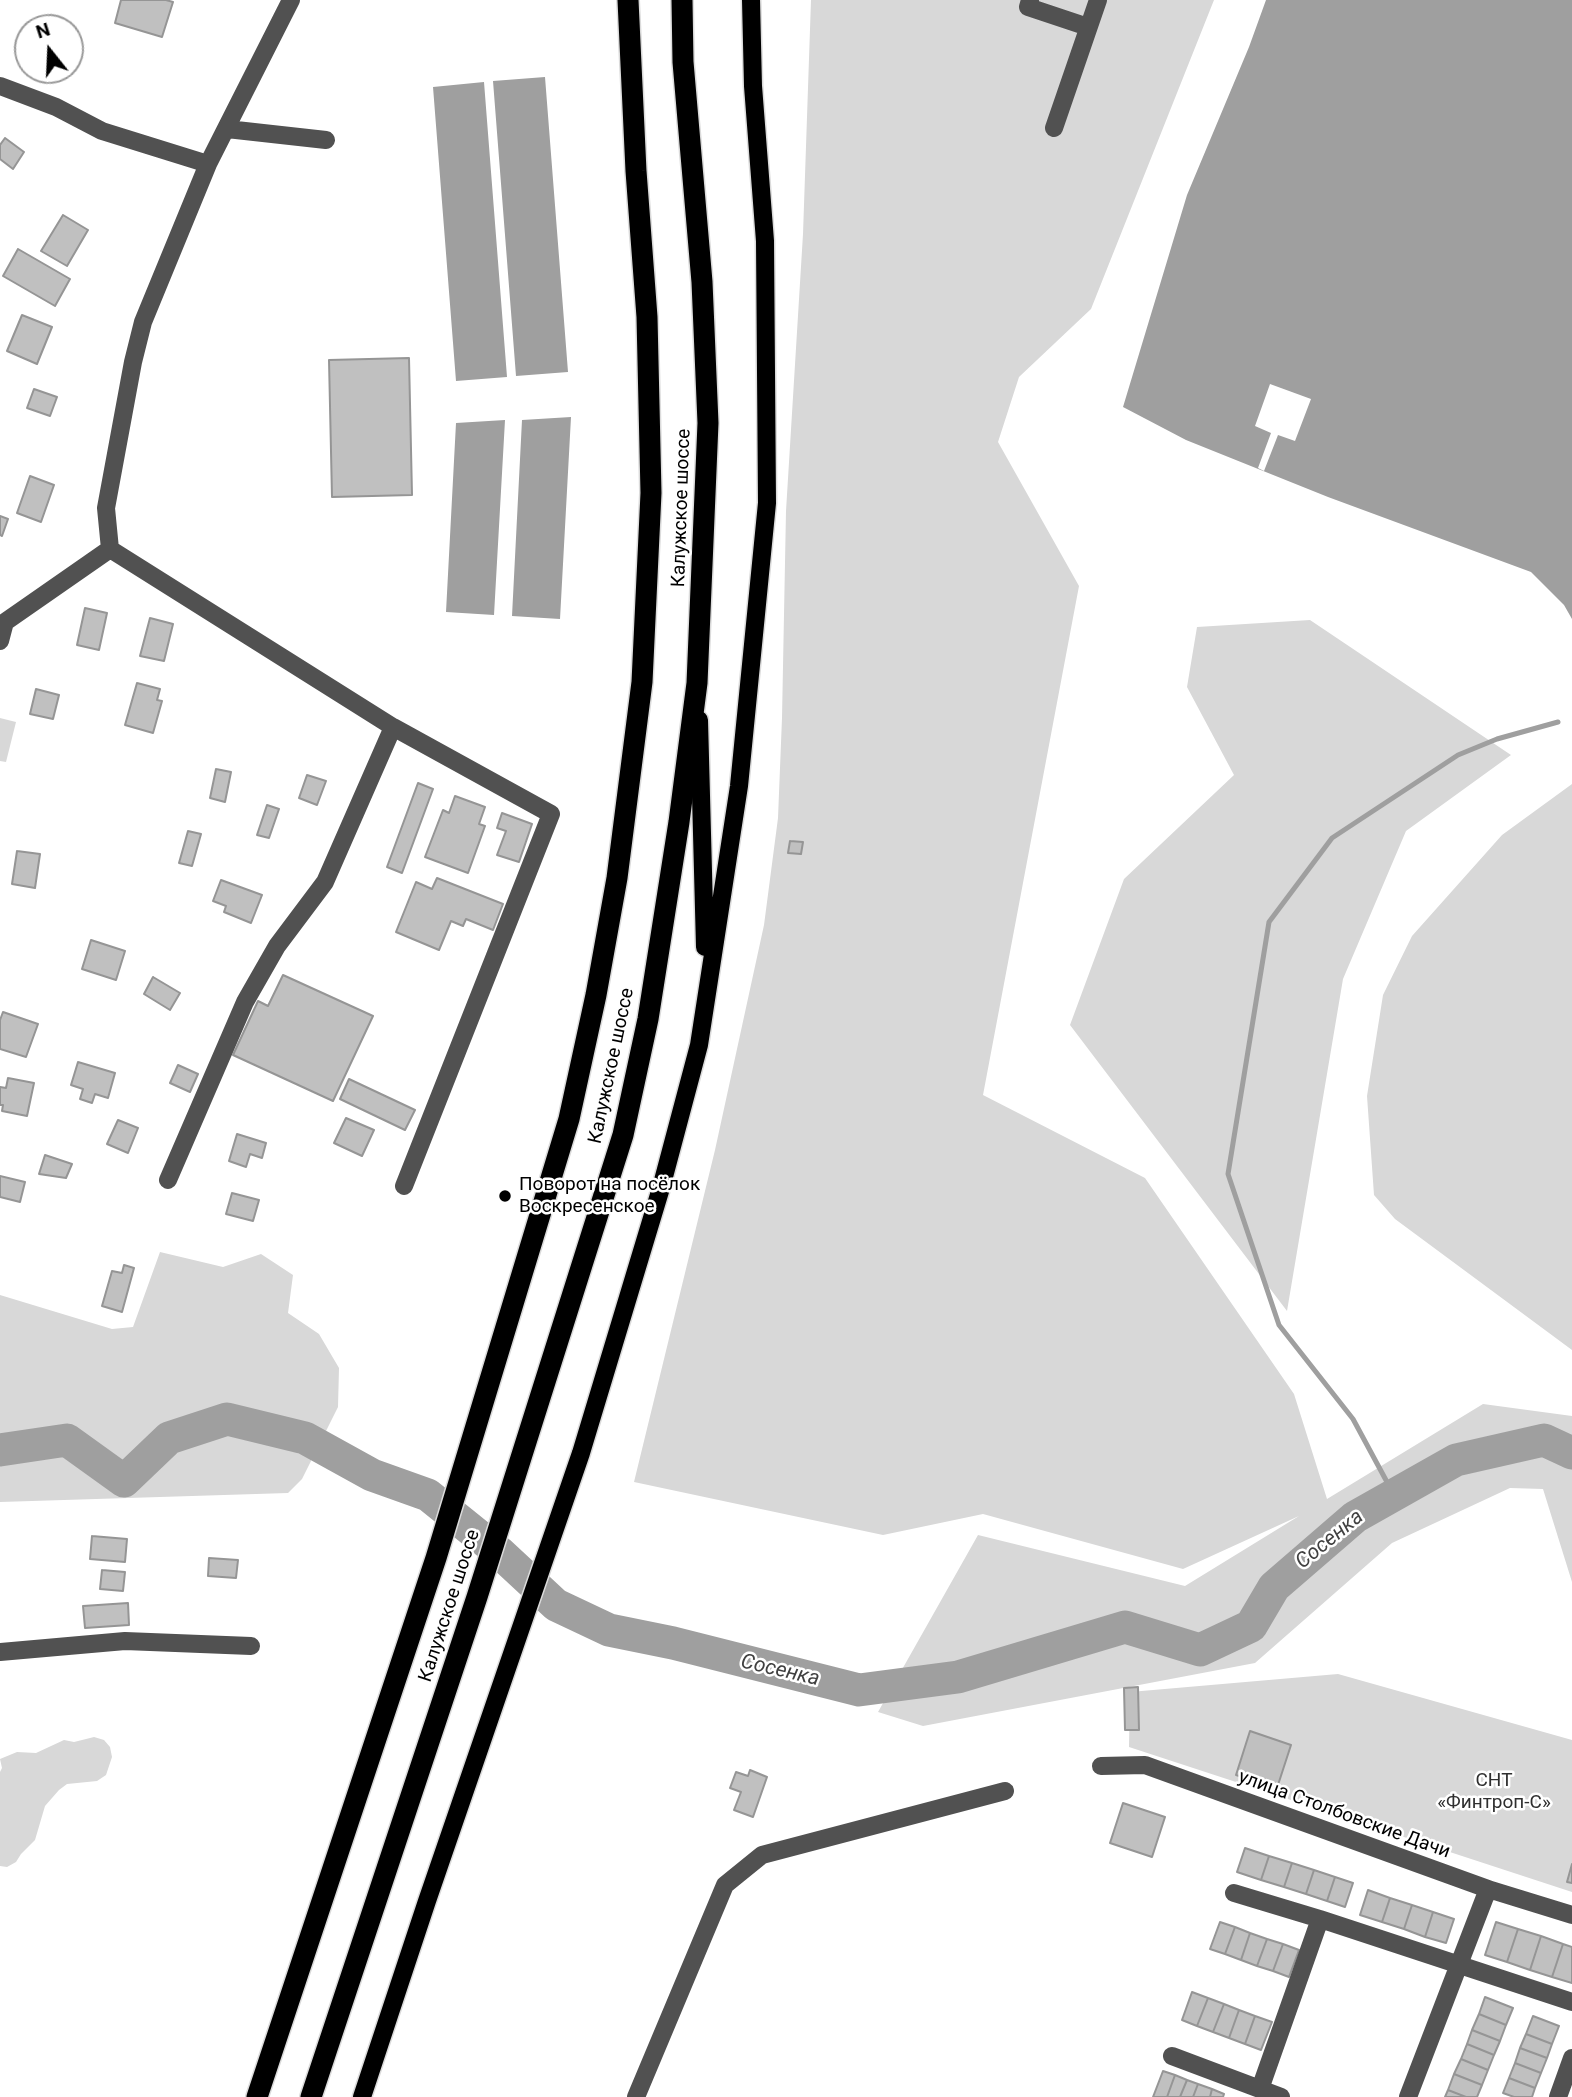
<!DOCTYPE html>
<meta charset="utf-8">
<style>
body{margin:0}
#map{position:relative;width:1572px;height:2097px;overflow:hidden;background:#fff;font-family:Roboto,sans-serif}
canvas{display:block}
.north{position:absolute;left:14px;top:14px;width:70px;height:70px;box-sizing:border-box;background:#fff;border:2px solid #999;border-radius:50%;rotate:342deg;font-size:19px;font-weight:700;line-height:28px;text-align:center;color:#000}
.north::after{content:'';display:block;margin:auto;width:24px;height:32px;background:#000;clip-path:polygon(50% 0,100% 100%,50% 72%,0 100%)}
</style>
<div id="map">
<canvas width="1572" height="2097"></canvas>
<div class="north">N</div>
</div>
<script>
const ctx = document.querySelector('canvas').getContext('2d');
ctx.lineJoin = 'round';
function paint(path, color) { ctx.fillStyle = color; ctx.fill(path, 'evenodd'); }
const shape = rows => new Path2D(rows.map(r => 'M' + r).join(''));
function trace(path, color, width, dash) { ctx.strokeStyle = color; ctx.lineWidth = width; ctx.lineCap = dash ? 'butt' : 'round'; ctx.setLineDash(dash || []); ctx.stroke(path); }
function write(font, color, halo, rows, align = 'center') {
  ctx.font = font + ' Roboto,sans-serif'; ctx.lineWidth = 5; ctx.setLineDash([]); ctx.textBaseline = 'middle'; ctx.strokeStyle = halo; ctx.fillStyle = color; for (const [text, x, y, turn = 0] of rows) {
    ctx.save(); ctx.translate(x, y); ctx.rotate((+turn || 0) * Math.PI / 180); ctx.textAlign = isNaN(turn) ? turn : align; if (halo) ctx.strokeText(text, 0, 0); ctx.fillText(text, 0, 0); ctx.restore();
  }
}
paint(shape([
 [811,0,1214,0,1091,309,1019,377,998,442,1079,586,983,1095,1145,1178,1294,1394,1327,1499,1483,1404,1572,1416,1572,1582,1543,1489,1510,1488,1392,1543,1255,1663,923,1726,878,1712,978,1535,1185,1586,1299,1516,1183,1569,983,1514,883,1535,634,1482,715,1150,764,925,778,818,782,718,786,511,803,234],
 [1310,620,1511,755,1406,831,1343,979,1287,1311,1070,1025,1124,879,1234,775,1187,687,1197,627],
 [0,718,16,722,6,762,0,761],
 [1572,784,1572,1350,1395,1219,1374,1195,1367,1096,1383,995,1412,936,1502,835],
 [160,1252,223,1267,261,1254,293,1275,288,1313,319,1334,339,1368,338,1407,302,1479,288,1493,0,1502,0,1295,112,1329,133,1327],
 [1338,1674,1572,1740,1572,1892,1129,1747,1130,1692],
 [94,1737,104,1740,110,1747,112,1757,106,1775,97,1781,67,1784,59,1790,45,1806,35,1840,21,1854,16,1862,7,1867,0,1866,0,1772,2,1768,0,1759,17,1752,36,1753,64,1740,74,1742]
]), '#d8d8d8');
paint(shape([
 [1266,0,1572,0,1572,619,1564,605,1531,572,1328,497,1186,440,1123,407,1187,195,1249,47],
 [545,77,568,372,516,376,493,81],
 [484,82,507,377,456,381,433,87],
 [571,417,560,619,512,616,522,420],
 [505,420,494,615,446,612,456,423]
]), '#9f9f9f');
paint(shape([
 [1270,384,1311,399,1295,441,1278,435,1264,471,1258,468,1271,433,1255,426]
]), '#fff');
trace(shape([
 [1394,1495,1353,1419,1279,1325,1228,1174,1269,922,1332,838,1458,755,1497,739,1558,722]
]), '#9f9f9f', 5);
trace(shape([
 [0,1450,67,1440,124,1481,169,1438,227,1419,305,1438,372,1475,428,1495,500,1553,556,1605,609,1630,673,1643,859,1690,958,1677,1125,1627,1200,1650,1251,1626,1274,1587,1355,1517,1456,1460,1544,1440,1572,1453]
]), '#9f9f9f', 33);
const building = shape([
 [121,0,166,0,173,2,162,37,115,23,121,0],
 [5,138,24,152,13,169,0,159,0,145,5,138],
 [63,215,88,230,67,266,41,251,63,215],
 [18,249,70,279,55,306,3,276,18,249],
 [22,315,52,327,37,364,7,351,22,315],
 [409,358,412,495,332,497,329,360,409,358],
 [34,389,57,397,50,416,27,408,34,389],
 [30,476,54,485,41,522,17,513,30,476],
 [0,516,8,519,2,536,0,535,0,516],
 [85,608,107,613,99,650,77,645,85,608],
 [150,618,173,624,164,661,140,656,150,618],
 [137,683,160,689,157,700,162,701,153,733,125,725,137,683],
 [36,689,59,695,53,719,30,714,36,689],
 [216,769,231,772,225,802,210,798,216,769],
 [307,775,326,781,317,805,299,798,307,775],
 [418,783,433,789,402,873,387,867,418,783],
 [455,796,485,807,479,824,485,826,468,873,425,857,443,810,449,813,455,796],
 [267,805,279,809,269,838,257,835,267,805],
 [502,813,532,824,519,862,497,855,506,831,497,828,502,813],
 [188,831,201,834,192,866,179,863,188,831],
 [790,841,803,842,801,854,788,853,790,841],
 [17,851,40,854,35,888,12,884,17,851],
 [437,878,503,904,493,930,466,919,463,926,451,921,439,950,396,932,416,882,432,889,437,878],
 [221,880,262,895,251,923,224,912,226,906,213,901,221,880],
 [91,940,125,951,116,980,82,969,91,940],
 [283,975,373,1016,333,1101,233,1055,258,1001,268,1006,283,975],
 [153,977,180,993,170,1010,144,994,153,977],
 [3,1012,38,1024,26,1057,0,1049,0,1020,3,1012],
 [78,1062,115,1073,108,1098,95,1094,92,1103,80,1099,83,1089,71,1085,78,1062],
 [178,1065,198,1074,190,1092,170,1083,178,1065],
 [8,1078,34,1083,27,1116,2,1111,3,1105,0,1105,0,1087,6,1088,8,1078],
 [349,1079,415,1110,405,1130,340,1099,349,1079],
 [346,1118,374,1130,362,1156,334,1143,346,1118],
 [118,1120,138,1128,128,1153,107,1144,118,1120],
 [237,1134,266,1143,262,1158,250,1154,246,1167,229,1161,237,1134],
 [45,1155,72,1164,66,1178,39,1174,45,1155],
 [0,1176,25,1182,20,1202,0,1197,0,1176],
 [232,1193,259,1200,253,1221,226,1214,232,1193],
 [124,1265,134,1268,122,1312,102,1306,112,1271,122,1273,124,1265],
 [92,1536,127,1539,125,1562,90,1559,92,1536],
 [209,1558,238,1560,236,1578,208,1576,209,1558],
 [102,1570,125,1572,123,1591,100,1589,102,1570],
 [128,1603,129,1625,85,1628,83,1606,128,1603],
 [1138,1687,1139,1730,1125,1730,1124,1688,1138,1687],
 [1250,1731,1291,1745,1277,1788,1236,1775,1250,1731],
 [750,1770,767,1777,753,1817,734,1810,741,1792,730,1788,736,1772,748,1776,750,1770],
 [1123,1803,1165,1817,1152,1857,1110,1843,1123,1803],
 [1245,1848,1269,1856,1261,1880,1237,1872,1245,1848],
 [1269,1856,1292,1863,1284,1887,1261,1880,1269,1856],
 [1292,1863,1314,1870,1306,1894,1284,1887,1292,1863],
 [1572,1864,1572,1883,1567,1882,1572,1864],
 [1314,1870,1335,1877,1327,1901,1306,1894,1314,1870],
 [1335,1877,1353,1883,1345,1907,1327,1901,1335,1877],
 [1368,1890,1390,1898,1382,1922,1360,1915,1368,1890],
 [1390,1898,1412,1905,1404,1929,1382,1922,1390,1898],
 [1412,1905,1433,1912,1425,1937,1404,1929,1412,1905],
 [1433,1912,1454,1919,1446,1943,1425,1937,1433,1912],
 [1220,1922,1235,1927,1225,1954,1210,1949,1220,1922],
 [1496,1922,1518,1929,1507,1962,1485,1955,1496,1922],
 [1235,1927,1250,1933,1241,1960,1225,1954,1235,1927],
 [1518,1929,1541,1936,1530,1970,1507,1962,1518,1929],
 [1250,1933,1267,1939,1257,1966,1241,1960,1250,1933],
 [1541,1936,1563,1944,1552,1977,1530,1970,1541,1936],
 [1267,1939,1283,1944,1273,1971,1257,1966,1267,1939],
 [1283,1944,1299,1950,1289,1977,1273,1971,1283,1944],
 [1563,1944,1572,1947,1572,1983,1552,1977,1563,1944],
 [1192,1992,1208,1998,1197,2026,1182,2020,1192,1992],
 [1485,1997,1513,2008,1506,2025,1479,2014,1485,1997],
 [1208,1998,1224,2004,1213,2032,1197,2026,1208,1998],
 [1224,2004,1239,2010,1229,2038,1213,2032,1224,2004],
 [1239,2010,1255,2016,1245,2044,1229,2038,1239,2010],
 [1479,2014,1506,2025,1500,2041,1472,2030,1479,2014],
 [1255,2016,1272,2022,1261,2050,1245,2044,1255,2016],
 [1533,2016,1559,2026,1552,2044,1526,2034,1533,2016],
 [1472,2030,1500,2041,1494,2055,1467,2044,1472,2030],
 [1526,2034,1552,2044,1547,2058,1520,2048,1526,2034],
 [1467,2044,1494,2055,1488,2070,1461,2059,1467,2044],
 [1520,2048,1547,2058,1541,2073,1515,2063,1520,2048],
 [1461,2059,1488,2070,1482,2085,1454,2074,1461,2059],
 [1515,2063,1541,2073,1535,2088,1509,2078,1515,2063],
 [1163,2071,1175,2075,1167,2097,1153,2097,1163,2071],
 [1454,2074,1482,2085,1477,2097,1466,2097,1448,2090,1454,2074],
 [1175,2075,1187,2080,1180,2097,1167,2097,1175,2075],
 [1509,2078,1535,2088,1532,2097,1514,2097,1503,2093,1509,2078],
 [1187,2080,1198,2084,1193,2097,1180,2097,1187,2080],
 [1198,2084,1212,2089,1210,2097,1193,2097,1198,2084],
 [1212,2089,1224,2094,1223,2097,1210,2097,1212,2089],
 [1448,2090,1466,2097,1445,2097,1448,2090]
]);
paint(building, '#c0c0c0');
trace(building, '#959595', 2);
const major = shape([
 [699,720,705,947],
 [362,2097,427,1901,581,1453,661,1188,699,1045,739,786,767,503,765,241,753,86,751,0]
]);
const highway = shape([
 [257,2097,436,1558,569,1119,596,995,617,878,642,682,651,493,647,317,636,171,628,0],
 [311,2097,477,1597,623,1135,648,1019,679,822,697,683,708,423,702,282,683,62,682,0]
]);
trace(major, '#dbdbdb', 21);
trace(highway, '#dbdbdb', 24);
trace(shape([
 [291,0,208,164,143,322,133,362,106,508,110,549,393,727,551,814,404,1186],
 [1030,0,1028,7,1088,27],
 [0,86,56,107,102,131,208,164],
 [1054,128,1098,0],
 [227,129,326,140],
 [0,641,5,622,110,549],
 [168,1180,245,1002,277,946,325,882,393,727],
 [0,1652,125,1641,251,1646],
 [1101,1766,1145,1765,1488,1889,1572,1915],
 [1234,1893,1320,1919,1572,2002],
 [1172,2056,1281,2097],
 [1260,2089,1320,1919],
 [636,2097,725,1885,762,1855,1005,1791],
 [1408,2097,1488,1889],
 [1558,2097,1572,2058]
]), '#515151', 18);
trace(major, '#000', 18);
trace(highway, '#000', 21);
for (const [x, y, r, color] of [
 [505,1196,7,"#000"]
]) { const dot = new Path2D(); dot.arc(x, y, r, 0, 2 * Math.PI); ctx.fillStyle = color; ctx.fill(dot); trace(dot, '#fff', 2.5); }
write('19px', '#000', '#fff', [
 ["Калужское шоссе",682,508,-88],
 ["Калужское шоссе",612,1066,-78],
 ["Калужское шоссе",450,1606,-72],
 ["улица Столбовские Дачи",1344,1815,20]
]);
write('19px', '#000', '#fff', [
 ["Поворот на посёлок",519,1185],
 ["Воскресенское",519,1207]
], 'left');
write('19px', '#2f2f2f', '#fff', [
 ["СНТ",1494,1781],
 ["«Финтроп-С»",1494,1803]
]);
write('italic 21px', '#404040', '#fff', [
 ["Сосенка",1330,1540,-39],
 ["Сосенка",780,1671,13]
]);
</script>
